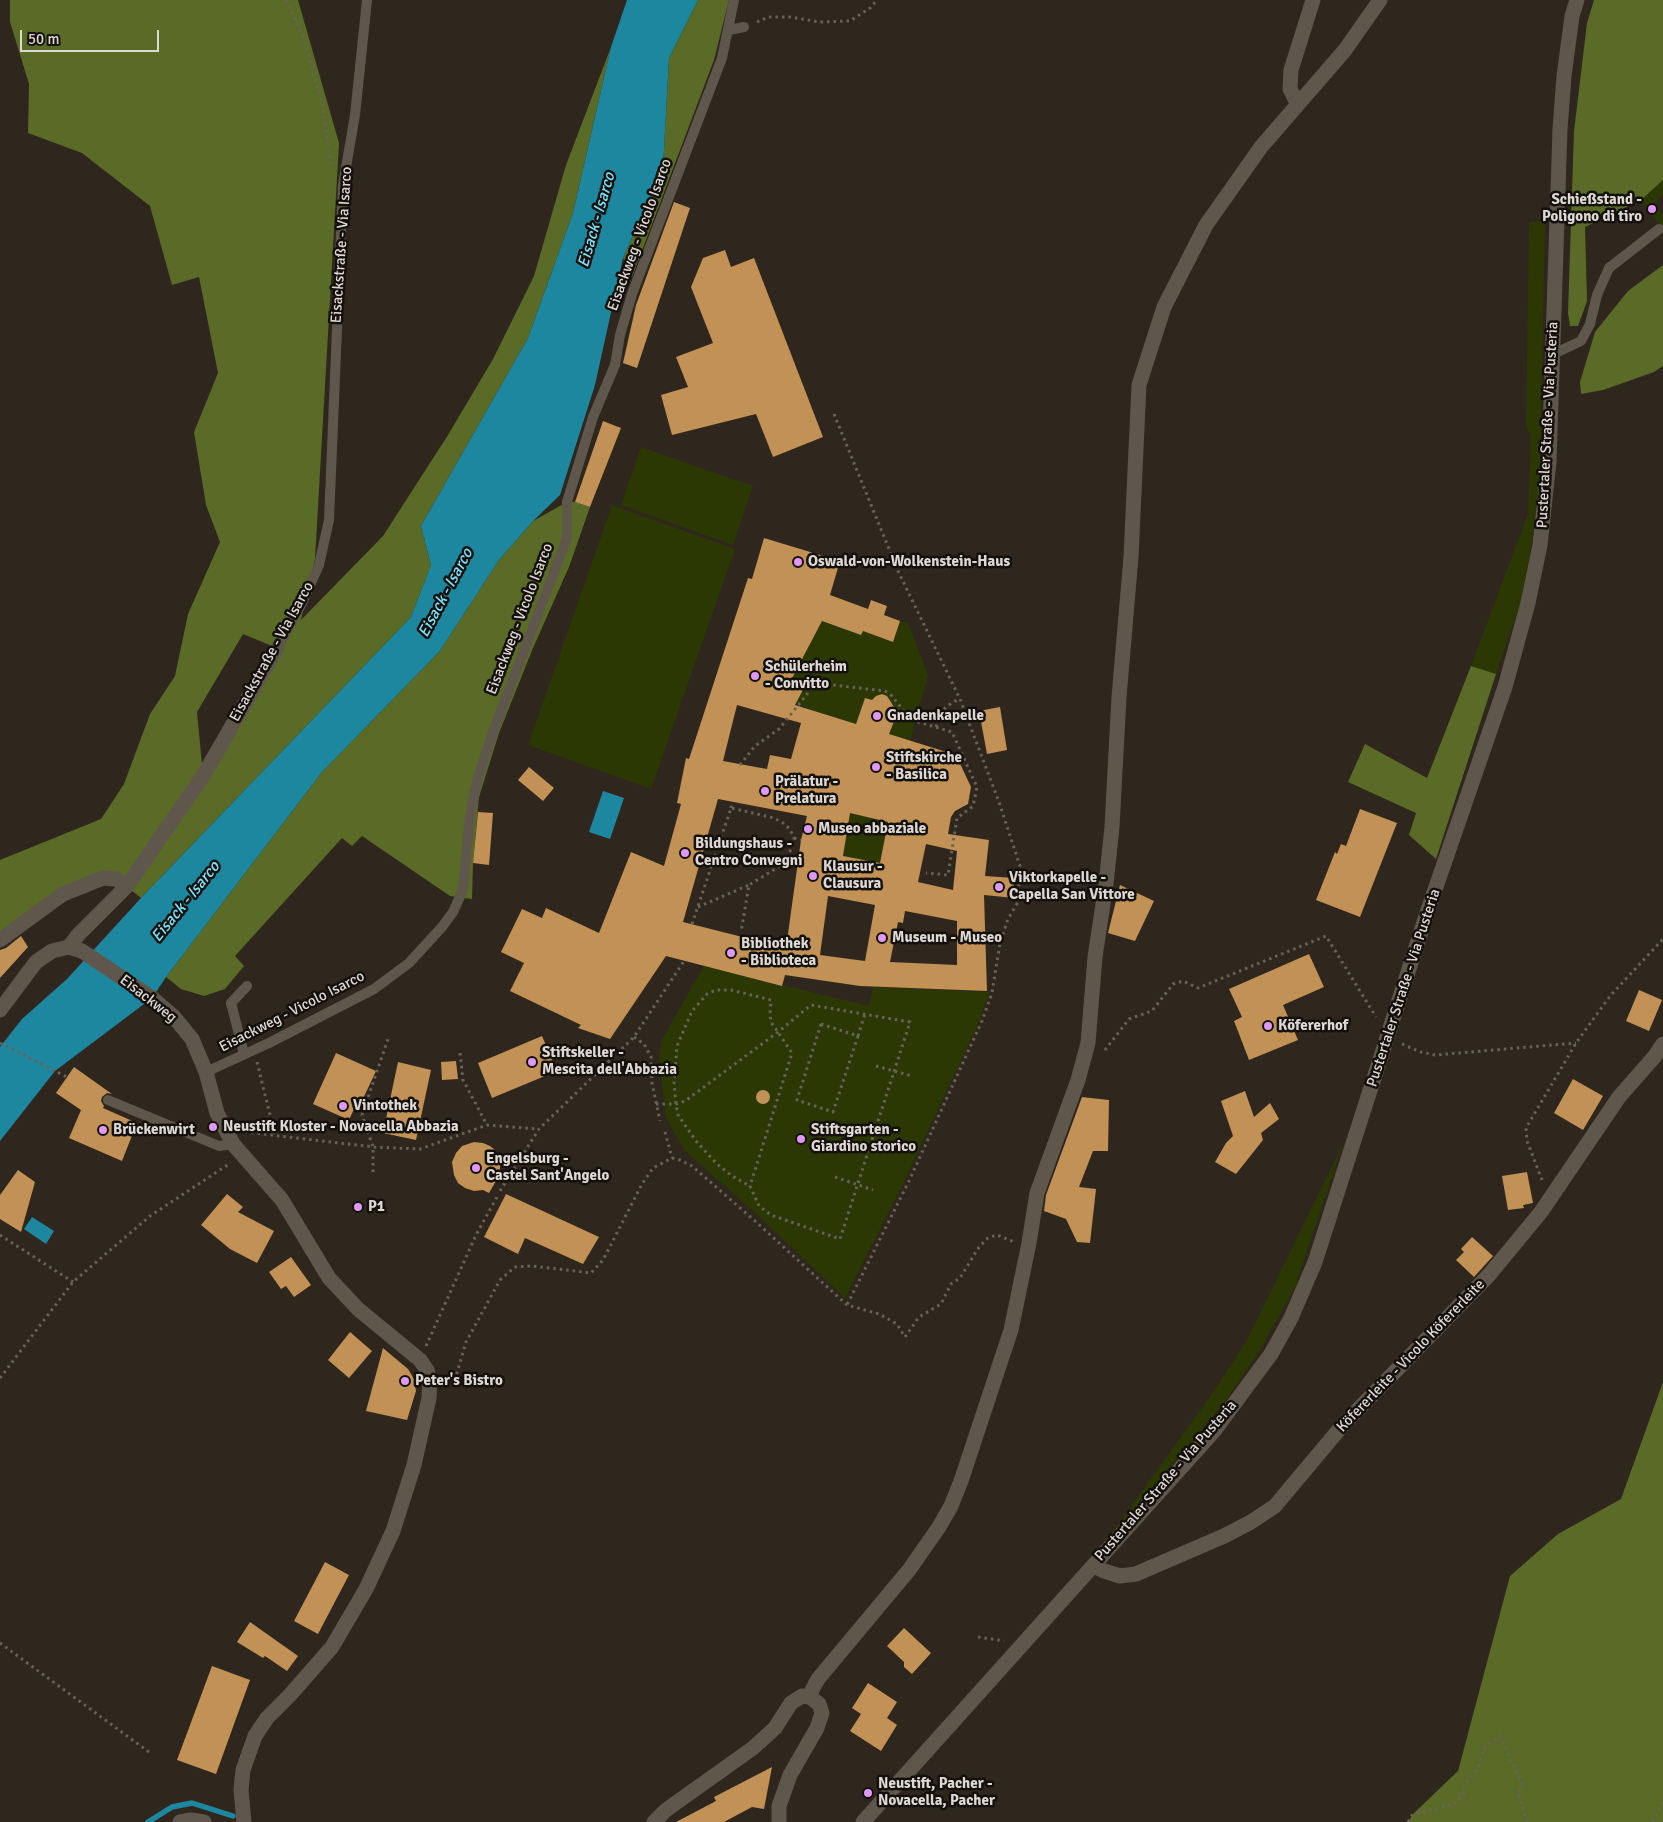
<!DOCTYPE html>
<meta charset="utf-8">
<style>
body{margin:0}
#map{position:relative;width:1663px;height:1822px;overflow:hidden;background:#2f271d;font-family:Signika,sans-serif}
canvas{display:block}
.scale{position:absolute;left:20px;top:30px;width:139px;height:22px;box-sizing:border-box;border:2px solid #ded8d2;border-top:0;padding-left:6px;font-size:15px;line-height:18px;white-space:nowrap;color:#ded8d2;-webkit-text-stroke:4px #14110c;paint-order:stroke}
</style>
<div id="map">
<canvas width="1663" height="1822"></canvas>
<div class="scale">50 m</div>
</div>
<script>
const ctx = document.querySelector('canvas').getContext('2d');
ctx.lineJoin = 'round';
function paint(path, color) { ctx.fillStyle = color; ctx.fill(path, 'evenodd'); }
const shape = rows => new Path2D(rows.map(r => 'M' + r).join(''));
function trace(path, color, width, dash) { ctx.strokeStyle = color; ctx.lineWidth = width; ctx.lineCap = dash ? 'butt' : 'round'; ctx.setLineDash(dash || []); ctx.stroke(path); }
function write(font, color, halo, rows, align = 'center') {
  ctx.font = font + ' Signika,sans-serif'; ctx.lineWidth = 5; ctx.setLineDash([]); ctx.textBaseline = 'middle'; ctx.strokeStyle = halo; ctx.fillStyle = color; for (const [text, x, y, turn = 0] of rows) {
    ctx.save(); ctx.translate(x, y); ctx.rotate((+turn || 0) * Math.PI / 180); ctx.textAlign = isNaN(turn) ? turn : align; if (halo) ctx.strokeText(text, 0, 0); ctx.fillText(text, 0, 0); ctx.restore();
  }
}
paint(shape([
 [1663,180,1663,194,1653,204,1663,214,1663,229,1640,201],
 [1545,221,1540,474,1532,543,1521,601,1496,674,1471,666,1528,514,1531,434,1526,428,1529,222],
 [641,447,753,486,733,545,621,505],
 [612,505,735,549,651,789,528,745],
 [822,621,861,634,863,631,893,642,900,621,908,623,928,675,910,741,889,734,898,709,891,707,891,703,887,696,872,700,865,699,856,724,809,709,796,703,804,688,790,682],
 [850,813,888,822,880,863,843,856],
 [704,966,869,1006,873,987,990,992,977,1026,904,1182,845,1298,752,1210,685,1151,666,1118,659,1058,661,1041],
 [1343,1144,1295,1287,1260,1350,1224,1403,1094,1558,1209,1398,1246,1342]
]), '#2c3803');
paint(shape([
 [10,0,298,0,339,143,315,559,301,620,383,536,448,435,493,359,534,276,566,165,611,47,573,213,528,338,421,526,431,565,411,617,141,898,127,887,103,879,0,940,0,860,101,819,124,784,150,714,175,676,188,614,220,542,206,505,194,432,218,373,199,277,172,285,150,206,82,153,28,133,29,84,10,22],
 [243,634,277,648,203,775,197,712],
 [698,0,729,0,714,60,632,277,623,258,663,168,669,58],
 [1594,0,1663,0,1663,180,1640,201,1585,227,1587,301,1578,326,1570,326,1568,313,1574,131,1587,23],
 [1663,265,1663,366,1654,372,1603,390,1581,394,1580,382,1595,332,1628,291],
 [567,502,575,502,590,507,569,567,533,648,499,733,479,797,473,863,472,899,450,896,362,836,352,846,342,838,235,956,244,966,225,989,204,996,181,989,166,977,322,772,439,652,499,560,533,521],
 [1471,666,1496,674,1436,859,1409,835,1416,813,1348,782,1365,744,1427,778],
 [1663,1382,1663,1822,1408,1822,1413,1814,1458,1771,1510,1576,1558,1534,1621,1499]
]), '#596b26');
paint(shape([
 [627,0,698,0,669,58,663,168,623,258,595,385,560,495,533,521,499,560,439,652,322,772,166,977,152,998,55,1071,0,1141,0,1047,22,1019,67,979,141,898,411,617,431,565,421,526,528,338,573,213,611,47],
 [603,791,624,798,610,839,589,832],
 [32,1217,54,1231,46,1244,24,1229]
]), '#1e87a0');
trace(shape([
 [148,1822,172,1807,192,1803,233,1816]
]), '#1e87a0', 5.5);
paint(shape([
 [674,202,690,208,637,368,623,363,636,305],
 [725,250,731,267,754,258,823,437,773,457,756,414,672,435,661,395,688,387,676,357,713,343,691,287,703,258],
 [603,421,621,428,590,507,575,502],
 [764,538,840,561,830,595,868,609,871,600,887,606,884,615,900,621,893,642,863,631,861,635,822,621,790,682,804,688,795,705,856,724,865,698,872,700,876,696,882,694,887,696,894,707,899,709,889,734,956,755,971,787,968,804,955,811,951,817,948,834,989,840,985,876,1014,878,1014,898,984,895,987,991,860,986,785,975,782,986,666,956,610,1039,578,1028,581,1025,510,991,524,963,501,952,522,909,542,918,546,908,599,933,631,852,664,866,681,804,677,803,686,758,689,759,748,578,752,579],
 [737,705,801,723,791,759,770,755,767,769,723,761],
 [718,799,807,816,801,840,786,948,683,922],
 [850,813,888,822,880,863,843,856],
 [926,844,957,851,953,890,918,882],
 [828,896,875,905,865,961,820,955],
 [905,911,957,921,957,965,890,962,898,922,903,923],
 [1000,707,1007,750,987,754,979,711],
 [529,767,554,788,543,801,518,780],
 [1360,809,1397,823,1360,917,1316,900,1335,852,1337,854,1341,844,1346,846],
 [478,812,493,813,489,865,473,863],
 [1120,885,1154,901,1135,941,1108,933],
 [21,936,28,947,0,978,0,950,6,948],
 [1309,954,1324,987,1283,1005,1298,1040,1249,1060,1234,1021,1242,1017,1229,989],
 [1639,990,1662,1000,1649,1031,1626,1021],
 [542,1036,557,1071,492,1098,478,1063],
 [336,1053,376,1071,362,1101,358,1100,349,1120,313,1104],
 [456,1061,458,1079,442,1080,441,1062],
 [398,1062,431,1070,416,1140,383,1133],
 [74,1067,112,1094,107,1093,102,1097,101,1101,104,1106,103,1108,137,1123,122,1161,69,1138,81,1110,56,1093],
 [1573,1079,1603,1096,1583,1130,1554,1113],
 '756 1097a7 7 0 1 1 14 0a7 7 0 1 1-14 0Z',
 [1245,1091,1254,1117,1270,1103,1279,1119,1261,1133,1263,1140,1236,1174,1215,1162,1226,1143,1233,1136,1221,1101],
 [1082,1097,1109,1100,1108,1151,1093,1151,1079,1187,1096,1189,1090,1243,1077,1242,1066,1219,1044,1211,1046,1195],
 [474,1142,483,1143,490,1146,495,1150,500,1161,500,1174,489,1193,483,1190,474,1191,465,1188,458,1183,454,1175,452,1162,456,1153,462,1146],
 [18,1170,35,1182,21,1232,0,1219,0,1195],
 [1527,1172,1533,1203,1523,1205,1524,1208,1508,1210,1502,1176],
 [227,1194,243,1207,238,1212,274,1231,257,1263,230,1249,201,1225],
 [506,1194,599,1237,583,1264,525,1238,518,1254,484,1237],
 [1472,1237,1493,1256,1474,1277,1456,1260,1464,1252,1461,1249],
 [291,1257,311,1285,294,1297,286,1286,281,1289,269,1272],
 [350,1332,372,1351,349,1378,328,1360],
 [383,1348,408,1369,414,1379,416,1391,407,1420,366,1411],
 [325,1562,349,1575,318,1634,294,1621],
 [250,1622,298,1656,287,1671,265,1656,263,1658,237,1642],
 [904,1628,931,1653,912,1674,904,1667,904,1662,887,1646],
 [212,1666,250,1680,216,1774,177,1760],
 [868,1683,897,1702,887,1718,897,1725,881,1751,850,1731,861,1714,852,1708],
 [772,1767,764,1809,752,1807,724,1822,676,1822,716,1801,714,1797]
]), '#c19155');
trace(shape([
 [286,0,303,37,322,101,331,165],
 [757,22,768,17,790,17,820,22,850,21,870,8,877,0],
 [834,414,898,571,960,699,999,802,1020,866,1018,902,1008,919,1000,943,992,993,982,1021,909,1181,847,1305],
 [936,727,943,710,953,702,960,699],
 [740,765,755,746,779,729,816,683,885,691,892,696,907,715,915,721,952,732,977,787,973,806,957,818,948,875,926,873],
 [731,808,732,802],
 [794,838,801,840],
 [698,907,749,885],
 [692,924,731,808,774,818,783,823,790,829,794,838,790,851,780,866,749,885,741,932],
 [821,1024,858,1036,833,1112,797,1100,821,1024],
 [858,1036,865,1014],
 [634,1037,644,1044,651,1057,652,1083,660,1121],
 [0,1043,67,1077],
 [1402,1044,1421,1052,1435,1055,1576,1043],
 [1105,1050,1129,1019,1152,1011,1173,984,1183,981,1198,988,1326,936,1376,1017],
 [460,1053,463,1080,487,1125],
 [257,1062,275,1135],
 [876,1066,912,1076],
 [656,1104,676,1104,685,1101,778,1032,811,1005,910,1022,840,1239,771,1215,759,1206,750,1186,792,1053,778,1032,771,1022,770,1014,771,1000,731,990,716,990,707,994,692,1011,677,1046,674,1084,676,1104,678,1115,696,1141,717,1164,732,1176,750,1186],
 [665,1132,672,1158],
 [245,1133,246,1132,373,1147,420,1149,487,1125,539,1129],
 [373,1172,373,1147,362,1115,389,1036],
 [835,1177,873,1190],
 [1542,1180,1527,1141,1526,1128,1576,1043,1610,996,1663,939],
 [500,1191,539,1129,634,1037,684,961],
 [0,1235,73,1282],
 [426,1346,476,1235,497,1197],
 [445,1377,456,1376,466,1342,500,1280,515,1267,532,1266,591,1273,603,1260,642,1184,653,1168,672,1158,680,1160,692,1166,755,1221,847,1305,879,1314,897,1324,905,1337,919,1317,941,1304,951,1284,960,1278,979,1247,988,1238,997,1235,1014,1242],
 [0,1378,73,1282,150,1216,229,1164],
 [978,1637,1004,1641],
 [0,1643,149,1752],
 [1408,1822,1413,1814,1455,1804,1464,1793,1464,1786,1478,1767,1486,1746,1500,1736,1522,1783,1518,1794,1527,1822],
 [1653,1822,1663,1801]
]), '#696259', 3, [2.5, 4]);
trace(shape([
 [729,30,744,27],
 [1553,354,1581,341,1590,324,1597,295,1609,268,1659,229],
 [277,648,302,603,319,565,329,520,343,185,355,115,367,0],
 [244,1054,231,1003,247,986],
 [206,1072,269,1043,374,989,409,963,442,927,453,912,463,890,470,816,477,781,493,732,567,538,567,502,593,417,615,365,620,335,632,294,722,58,734,0],
 [108,1100,219,1146,233,1144]
]), '#60574c', 10);
trace(shape([
 [1297,103,1290,89,1291,70,1313,0],
 [0,940,63,894,103,878,116,879,127,886],
 [69,947,78,935,127,886,203,776,277,648],
 [1094,1566,1104,1571,1120,1576,1136,1574,1224,1536,1251,1522,1275,1506,1342,1426,1489,1275,1541,1212,1619,1097,1655,1056,1663,1044],
 [810,1697,812,1690,818,1679,909,1570,939,1527,951,1506,961,1481,1011,1330,1029,1243,1037,1193,1078,1080,1088,1043,1095,957,1106,884,1112,827,1119,697,1131,557,1139,385,1164,307,1206,225,1261,147,1345,50,1380,0],
 [180,1822,191,1820,204,1822]
]), '#60574c', 15);
trace(shape([
 [0,1010,36,962,52,951,69,947,82,951,152,998,174,1017,192,1039,206,1072,217,1113,233,1144,282,1200,329,1278,358,1309,420,1360,427,1370,430,1379,429,1398,414,1465,393,1531,366,1589,332,1647,290,1695,267,1718,255,1736,243,1770,241,1790,244,1822],
 [654,1822,666,1810,753,1748,775,1728,791,1703,802,1696,810,1697,819,1704,822,1713,817,1728,790,1775,779,1806,779,1822]
]), '#60574c', 15);
trace(shape([
 [863,1822,1214,1431,1271,1354,1291,1318,1315,1262,1427,913,1505,687,1528,603,1540,545,1549,462,1560,129,1564,76,1572,16,1577,0]
]), '#60574c', 15);
for (const [x, y, r, color] of [
 [1652,209,5,"#dd99f3"],
 [798,562,5,"#dd99f3"],
 [755,676,5,"#dd99f3"],
 [877,716,5,"#dd99f3"],
 [876,767,5,"#dd99f3"],
 [765,791,5,"#dd99f3"],
 [808,829,5,"#dd99f3"],
 [685,853,5,"#dd99f3"],
 [813,876,5,"#dd99f3"],
 [999,887,5,"#dd99f3"],
 [882,938,5,"#dd99f3"],
 [731,953,5,"#dd99f3"],
 [1268,1026,5,"#dd99f3"],
 [532,1062,5,"#dd99f3"],
 [343,1106,5,"#dd99f3"],
 [213,1127,5,"#dd99f3"],
 [103,1130,5,"#dd99f3"],
 [801,1139,5,"#dd99f3"],
 [476,1168,5,"#dd99f3"],
 [358,1207,5,"#dd99f3"],
 [405,1381,5,"#dd99f3"],
 [868,1793,5,"#dd99f3"]
]) { const dot = new Path2D(); dot.arc(x, y, r, 0, 2 * Math.PI); ctx.fillStyle = color; ctx.fill(dot); trace(dot, '#14110c', 2); }
write('bold 15px', '#ded8d2', '#14110c', [
 ["Schießstand -",1642,200,"right"],
 ["Poligono di tiro",1642,217,"right"],
 ["Oswald-von-Wolkenstein-Haus",808,562],
 ["Schülerheim",765,667],
 ["- Convitto",765,684],
 ["Gnadenkapelle",887,716],
 ["Stiftskirche",886,758],
 ["- Basilica",886,775],
 ["Prälatur -",775,782],
 ["Prelatura",775,799],
 ["Museo abbaziale",818,829],
 ["Bildungshaus -",695,844],
 ["Centro Convegni",695,861],
 ["Klausur -",823,867],
 ["Clausura",823,884],
 ["Viktorkapelle -",1009,878],
 ["Capella San Vittore",1009,895],
 ["Museum - Museo",892,938],
 ["Bibliothek",741,944],
 ["- Biblioteca",741,961],
 ["Köfererhof",1278,1026],
 ["Stiftskeller -",542,1053],
 ["Mescita dell'Abbazia",542,1070],
 ["Vintothek",353,1106],
 ["Neustift Kloster - Novacella Abbazia",223,1127],
 ["Brückenwirt",113,1130],
 ["Stiftsgarten -",811,1130],
 ["Giardino storico",811,1147],
 ["Engelsburg -",486,1159],
 ["Castel Sant'Angelo",486,1176],
 ["P1",368,1207],
 ["Peter's Bistro",415,1381],
 ["Neustift, Pacher -",878,1784],
 ["Novacella, Pacher",878,1801]
], 'left');
write('15px', '#ded8d2', '#14110c', [
 ["Eisackweg - Vicolo Isarco",640,235,-70],
 ["Eisackstraße - Via Isarco",342,245,-86],
 ["Pustertaler Straße - Via Pusteria",1548,425,-87],
 ["Eisackweg - Vicolo Isarco",520,619,-69],
 ["Eisackstraße - Via Isarco",272,652,-61],
 ["Pustertaler Straße - Via Pusteria",1404,988,-72],
 ["Eisackweg",148,999,38],
 ["Eisackweg - Vicolo Isarco",292,1012,-27],
 ["Köfererleite - Vicolo Köfererleite",1411,1356,-46],
 ["Pustertaler Straße - Via Pusteria",1166,1481,-49]
]);
write('italic 16px', '#7ee1fd', '#14110c', [
 ["Eisack - Isarco",597,220,-74],
 ["Eisack - Isarco",446,593,-62],
 ["Eisack - Isarco",186,902,-51]
]);
</script>
